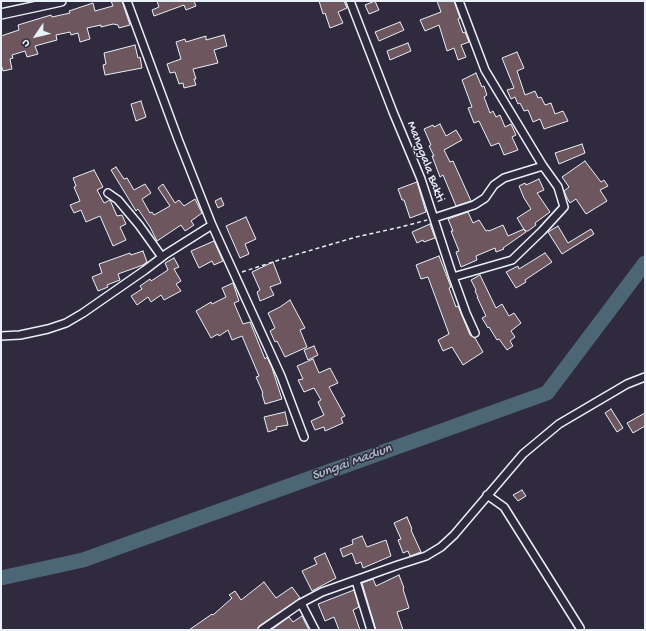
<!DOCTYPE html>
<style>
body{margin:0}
#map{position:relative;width:646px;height:631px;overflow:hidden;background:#2f2a3d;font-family:"Gochi Hand",sans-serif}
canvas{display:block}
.frame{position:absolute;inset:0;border:2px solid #e8f1f8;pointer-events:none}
.north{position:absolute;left:16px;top:16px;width:40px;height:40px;-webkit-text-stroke:3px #2f2a3d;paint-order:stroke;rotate:235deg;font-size:11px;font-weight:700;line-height:16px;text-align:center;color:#e8f1f8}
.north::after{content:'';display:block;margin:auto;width:14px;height:18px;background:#e8f1f8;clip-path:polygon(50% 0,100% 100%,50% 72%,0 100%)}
</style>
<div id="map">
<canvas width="646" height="631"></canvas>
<div class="frame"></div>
<div class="north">U</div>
</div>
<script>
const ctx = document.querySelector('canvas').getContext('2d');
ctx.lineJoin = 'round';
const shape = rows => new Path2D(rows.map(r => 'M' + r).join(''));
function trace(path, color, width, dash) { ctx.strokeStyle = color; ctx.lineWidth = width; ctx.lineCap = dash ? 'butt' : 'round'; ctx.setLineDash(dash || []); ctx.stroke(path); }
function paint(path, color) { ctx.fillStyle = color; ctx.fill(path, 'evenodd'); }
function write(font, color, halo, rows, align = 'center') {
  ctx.font = font + ' "Gochi Hand",sans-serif'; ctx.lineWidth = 3; ctx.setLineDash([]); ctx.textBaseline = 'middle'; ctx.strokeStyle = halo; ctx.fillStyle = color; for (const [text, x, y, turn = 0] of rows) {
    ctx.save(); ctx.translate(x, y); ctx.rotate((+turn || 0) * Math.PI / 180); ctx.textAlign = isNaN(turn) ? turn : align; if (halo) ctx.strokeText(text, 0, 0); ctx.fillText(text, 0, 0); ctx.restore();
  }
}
trace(shape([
 [1,578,83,560,547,393,645,263]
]), '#4d6675', 15);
const building = shape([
 [111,1,122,1,130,25,119,28,118,25,113,24,101,27,101,25,87,28,90,39,80,42,78,33,71,35,70,32,56,35,57,40,35,46,38,54,27,57,25,51,12,55,13,58,10,59,12,69,3,71,1,64,1,36,19,30,18,25,51,15,52,17,70,13,69,11,93,3,95,11,113,6,111,1],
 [157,1,194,1,196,6,186,10,184,5,154,16,152,10,159,7,157,1],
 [319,1,344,1,347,8,338,12,343,23,330,28,325,13,323,14,319,1],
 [375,1,379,10,369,14,365,5,375,1],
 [437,1,454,1,460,18,458,19,463,33,465,32,469,42,461,45,466,57,458,60,454,48,447,51,439,25,425,31,420,20,441,12,437,1],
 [400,22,404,30,379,41,375,32,400,22],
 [224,35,227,46,214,50,218,63,193,69,196,79,194,79,196,85,184,88,183,83,179,84,175,72,170,73,167,64,181,59,176,42,185,39,186,42,206,36,206,40,224,35],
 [408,43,411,51,390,60,387,51,408,43],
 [135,45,138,58,140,57,142,68,105,75,103,65,106,64,104,53,135,45],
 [517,52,524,68,517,71,525,95,535,91,538,98,541,97,545,105,551,103,555,114,563,111,568,121,544,129,540,119,533,122,528,110,524,111,520,103,518,104,515,97,511,99,507,90,514,88,502,58,517,52],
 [476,73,482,87,484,86,487,95,484,97,490,113,493,111,496,117,500,115,505,127,511,124,516,135,512,137,518,150,504,155,499,143,491,146,479,121,474,123,468,108,472,107,462,80,476,73],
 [141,101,146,117,136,121,131,104,141,101],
 [440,124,446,136,456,130,462,140,444,150,450,162,453,161,471,201,456,206,443,175,440,177,432,156,434,156,429,146,431,145,424,129,433,125,434,127,440,124],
 [582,144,585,153,559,164,555,153,582,144],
 [585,161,601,182,604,180,608,186,600,190,607,201,586,214,576,199,570,203,567,198,564,191,569,187,562,177,585,161],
 [116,167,124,179,127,178,134,190,145,184,151,193,142,199,150,213,152,212,154,215,170,206,158,188,163,184,175,203,179,200,184,206,195,199,202,213,191,221,194,225,185,231,181,225,157,241,150,227,138,209,136,211,111,170,116,167],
 [94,170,103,187,97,190,104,203,110,200,117,216,122,215,126,224,120,227,126,240,113,246,100,216,86,222,81,210,74,213,70,205,80,201,74,187,76,186,73,178,94,170],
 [539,179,544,190,537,193,550,212,535,223,536,225,528,231,525,231,517,218,531,209,524,198,519,186,525,183,526,185,539,179],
 [417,182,426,212,410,218,404,200,402,200,398,189,417,182],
 [221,198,224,205,218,208,215,201,221,198],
 [468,212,473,223,479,220,486,231,488,230,489,231,503,225,508,236,524,229,526,232,503,248,504,249,496,252,495,248,476,256,477,260,461,267,456,252,459,251,451,231,453,231,448,219,468,212],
 [246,217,256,239,245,244,249,254,240,258,226,226,246,217],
 [430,224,435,238,424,242,423,240,417,243,412,232,430,224],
 [558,226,568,243,591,229,594,234,562,254,548,232,558,226],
 [214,241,223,261,214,265,212,261,199,268,191,251,214,241],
 [143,251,147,262,143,265,118,274,120,280,107,285,108,287,98,291,92,277,102,273,99,264,130,253,131,255,143,251],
 [545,253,552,262,525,280,526,282,516,288,506,272,518,266,519,269,545,253],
 [439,256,451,287,449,288,456,307,458,306,470,335,475,338,483,352,463,365,452,347,443,351,438,340,449,334,428,277,421,279,416,265,439,256],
 [174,258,179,267,174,269,181,281,176,284,181,291,164,300,161,295,151,302,148,297,137,305,131,296,142,289,140,286,150,279,151,281,168,270,165,263,174,258],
 [273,262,281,283,270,287,274,295,260,301,257,292,260,290,252,272,273,262],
 [480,275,496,308,502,304,509,316,514,313,521,323,511,331,515,337,510,341,513,346,507,350,499,339,497,340,489,327,488,328,482,318,486,316,477,297,478,297,475,291,476,290,471,280,480,275],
 [233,283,239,301,234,303,243,324,250,322,265,359,267,357,272,368,282,399,265,404,262,394,263,393,256,377,259,376,242,336,232,340,228,330,219,336,218,334,211,338,196,311,211,302,212,304,226,297,222,288,233,283],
 [290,300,305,328,300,330,307,347,285,357,277,341,275,342,270,331,275,328,268,313,280,307,290,300],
 [314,346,318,355,308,360,304,350,314,346],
 [313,359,319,373,330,368,338,383,329,387,345,416,341,418,343,423,325,431,324,427,315,430,311,421,324,415,318,402,321,400,314,388,304,392,298,380,303,379,297,366,313,359],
 [611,409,623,428,617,432,605,413,611,409],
 [285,412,288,425,276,427,277,429,268,432,264,417,285,412],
 [645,413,645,426,633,433,627,423,645,413],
 [522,490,526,496,518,501,513,495,522,490],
 [407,517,412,529,411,530,421,552,410,556,408,551,403,553,398,540,401,539,394,523,407,517],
 [362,536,367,547,386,540,391,556,363,568,361,562,356,564,352,553,343,557,340,549,353,544,352,540,362,536],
 [325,553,336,578,312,591,302,571,317,564,314,558,325,553],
 [399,575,404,588,403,589,409,608,397,612,403,630,376,630,362,583,373,579,376,586,399,575],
 [264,582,276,598,292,587,300,598,259,626,257,630,189,630,212,614,213,615,232,598,229,595,235,591,241,600,264,582],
 [354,590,359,607,353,610,360,630,339,630,334,617,325,621,318,604,354,590],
 [302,616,309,630,271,630,289,617,293,622,302,616]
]);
paint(building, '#6e565e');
trace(building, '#e8f1f8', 1);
const minor = shape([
 [127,1,178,139,212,225,281,376,304,437],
 [350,1,393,112,421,179,453,277,466,313,475,333],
 [108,193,118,200,139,225,162,257],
 [434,218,474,205,485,198,494,185,504,178,543,166],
 [453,277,512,260,542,231,564,207,558,187,543,166,485,70,459,1],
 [1,336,20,335,48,329,66,323,83,313,145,270,166,254,212,225],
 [487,495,504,507,580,628],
 [356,581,371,630],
 [301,603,315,630],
 [262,630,301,603,322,592,398,565,426,556,441,547,454,535,523,454,559,424,627,384,645,377]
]);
const tertiary = shape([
 [1,14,61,1]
]);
trace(minor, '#e8f1f8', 10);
trace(tertiary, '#e8f1f8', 12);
trace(shape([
 [242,272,298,254,356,237,401,227,427,220]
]), '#e8f1f8', 1.5, [4, 3]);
trace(minor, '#2f2a3d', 7);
trace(tertiary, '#2f2a3d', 9);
write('13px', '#e8f1f8', '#2f2a3d', [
 ["Manggala Bakti",425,162,69]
]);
write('italic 14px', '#aab9c4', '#2f2a3d', [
 ["Sungai Madiun",352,463,-20]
]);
</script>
